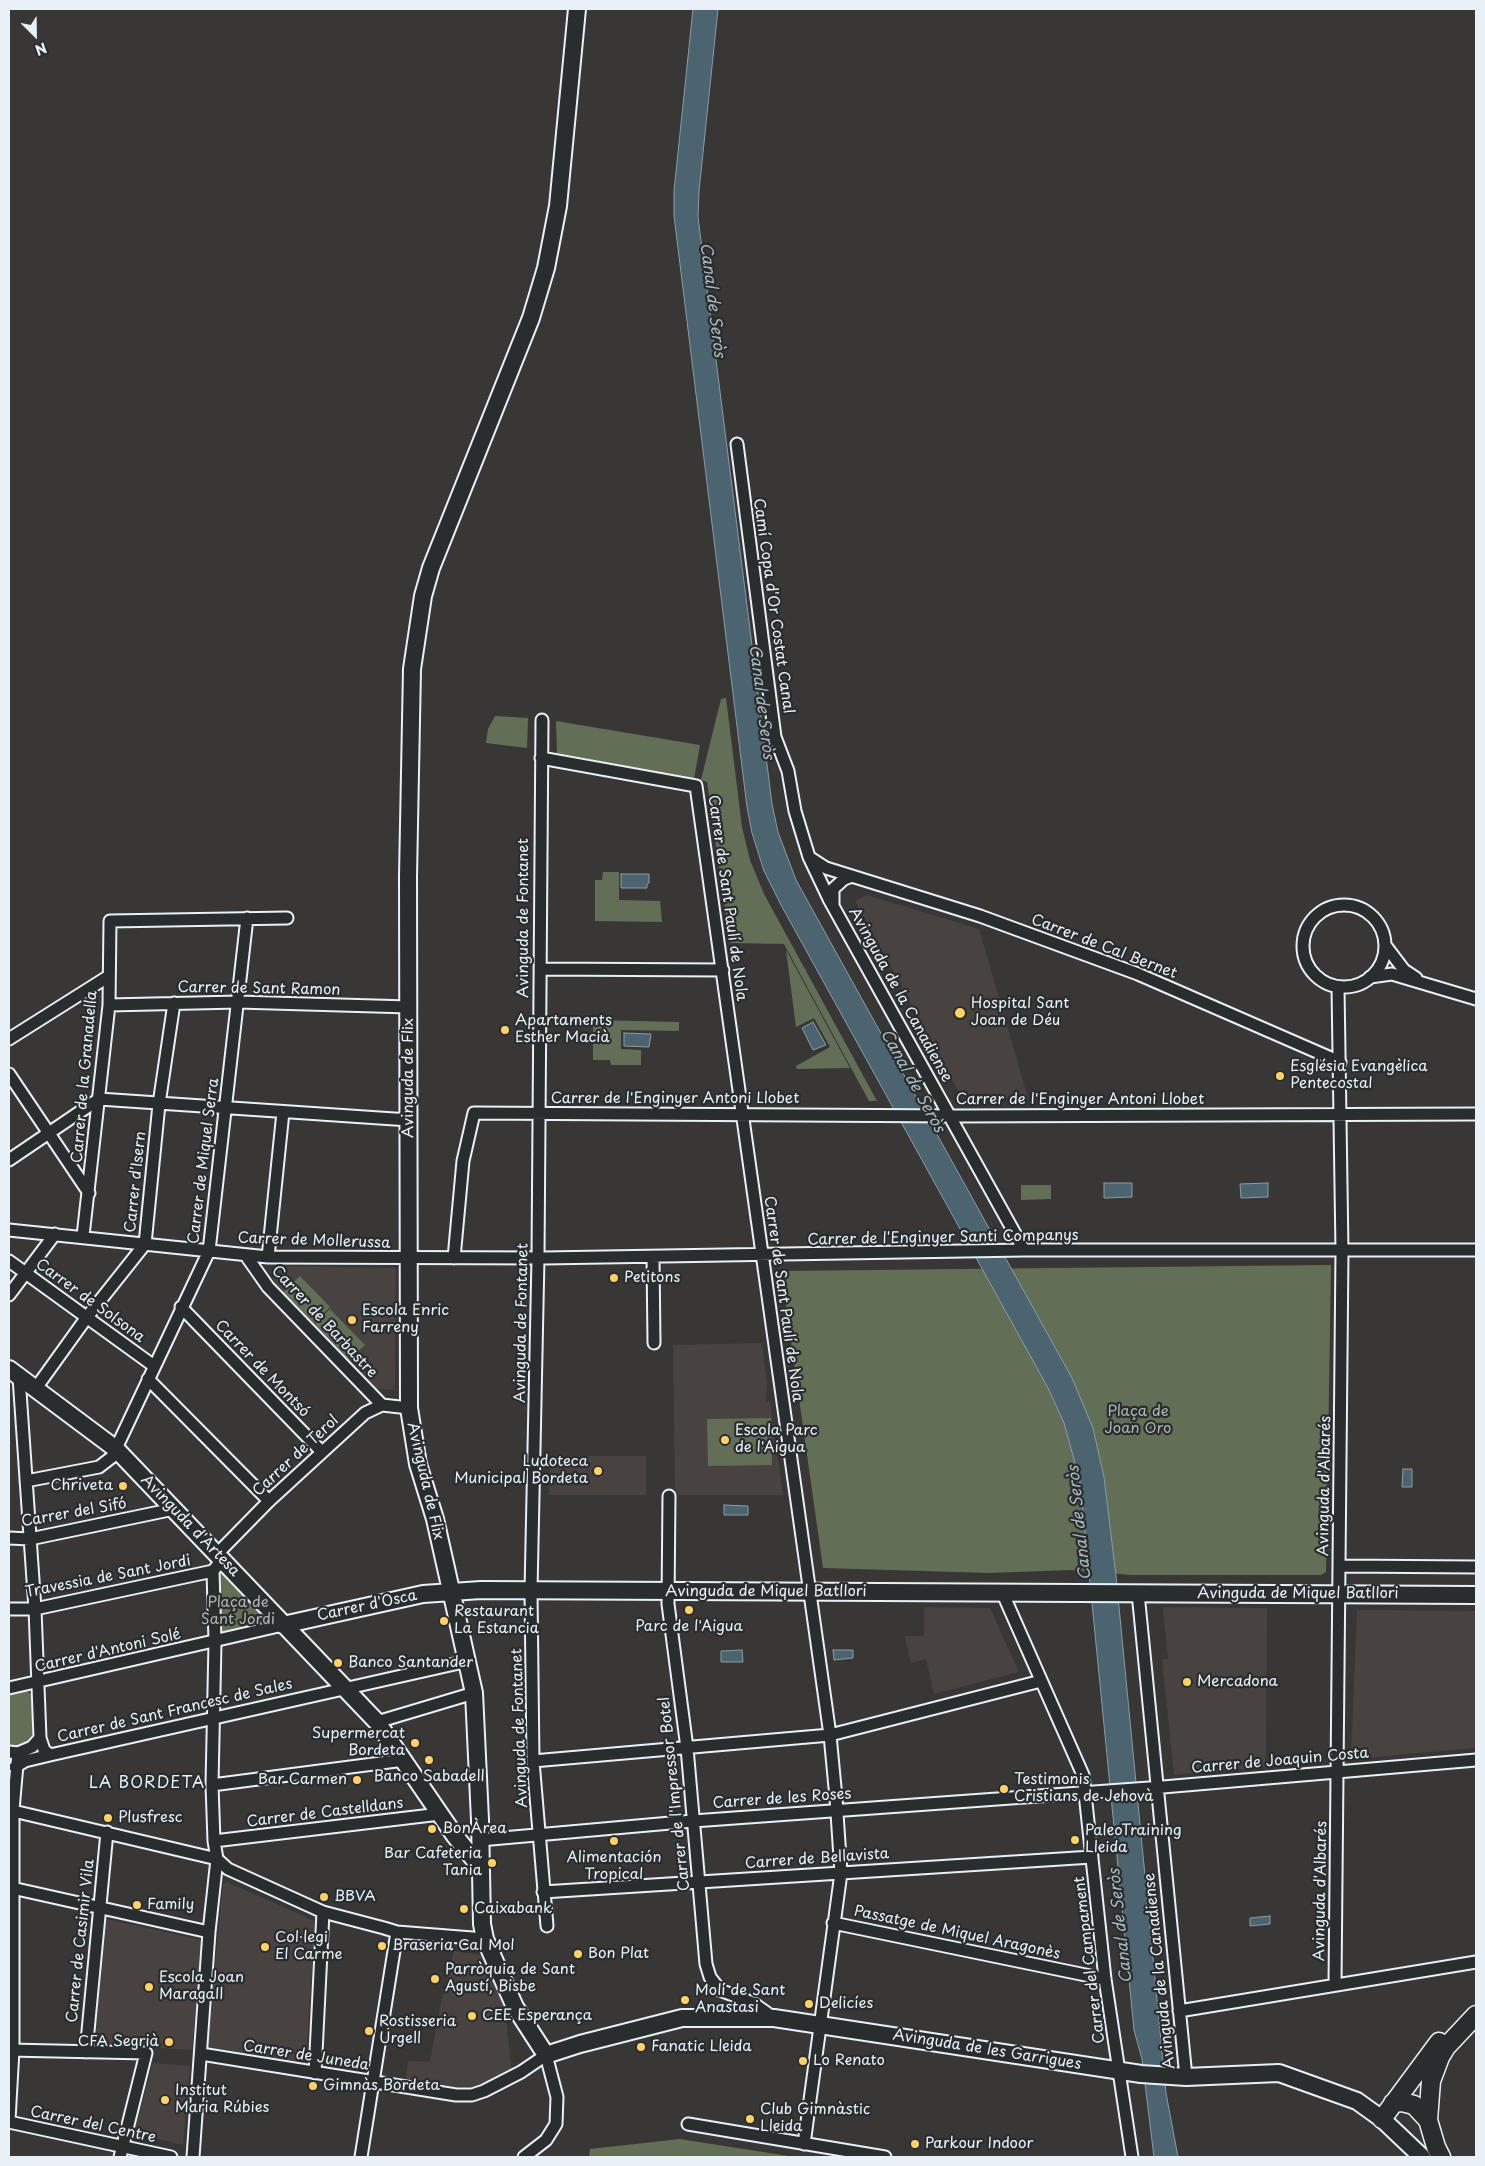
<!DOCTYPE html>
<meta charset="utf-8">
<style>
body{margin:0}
#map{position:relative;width:1485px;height:2166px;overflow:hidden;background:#383736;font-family:"Playpen Sans",sans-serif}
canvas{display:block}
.frame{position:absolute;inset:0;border:10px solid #e8f1f8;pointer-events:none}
.north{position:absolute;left:10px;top:10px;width:50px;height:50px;-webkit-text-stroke:4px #2a2d2e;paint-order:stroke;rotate:157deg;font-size:14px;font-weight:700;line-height:20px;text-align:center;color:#e8f1f8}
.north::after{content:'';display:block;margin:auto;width:18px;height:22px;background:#e8f1f8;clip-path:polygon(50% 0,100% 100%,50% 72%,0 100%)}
</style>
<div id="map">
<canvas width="1485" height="2166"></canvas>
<div class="frame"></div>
<div class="north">N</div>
</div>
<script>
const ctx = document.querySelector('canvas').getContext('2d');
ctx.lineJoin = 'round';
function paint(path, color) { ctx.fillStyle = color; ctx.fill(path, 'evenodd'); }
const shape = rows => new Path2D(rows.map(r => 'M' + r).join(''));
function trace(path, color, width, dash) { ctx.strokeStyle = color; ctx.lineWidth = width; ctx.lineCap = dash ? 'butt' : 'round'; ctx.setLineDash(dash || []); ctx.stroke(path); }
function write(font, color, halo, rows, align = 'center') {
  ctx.font = font + ' "Playpen Sans",sans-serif'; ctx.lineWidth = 4.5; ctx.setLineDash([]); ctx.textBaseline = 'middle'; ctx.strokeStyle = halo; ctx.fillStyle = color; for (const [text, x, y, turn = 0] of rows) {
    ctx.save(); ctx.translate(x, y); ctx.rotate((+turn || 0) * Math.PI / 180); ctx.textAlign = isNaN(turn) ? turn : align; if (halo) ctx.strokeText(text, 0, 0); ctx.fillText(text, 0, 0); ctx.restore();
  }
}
paint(shape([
 [867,895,979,929,1028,1098,962,1098,855,901],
 [274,1266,396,1268,395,1390,376,1389,274,1285],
 [762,1343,767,1383,766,1402,770,1402,783,1495,675,1495,673,1345],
 [550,1456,646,1456,646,1495,549,1495],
 [924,1607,990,1608,1019,1672,934,1694,926,1659,911,1663,904,1636,924,1636],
 [1163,1607,1267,1608,1266,1767,1174,1775,1162,1660,1168,1659],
 [1357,1610,1476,1611,1476,1748,1351,1759],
 [227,1882,315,1921,306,2063,207,2047,223,1884],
 [106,1919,202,1940,192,2050,95,2044],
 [454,1951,481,1955,505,2009,512,2074,479,2087,450,2086,406,2078,408,2061,430,2062,440,2007],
 [153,2063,190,2066,183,2145,134,2133]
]), '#484240');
paint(shape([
 [726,698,742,827,750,860,764,894,877,1101,869,1101,784,944,730,943,707,782,701,780,721,699],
 [495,716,528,718,527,748,486,743,488,729],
 [556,721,700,745,694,779,557,753],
 [603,872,619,872,619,900,660,901,662,922,595,921,595,880,602,880],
 [786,950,850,1068,797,1069,796,1066,830,1047,814,1018,796,1027],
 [593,1020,679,1022,679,1031,621,1030,621,1049,641,1050,641,1065,611,1065,610,1060,593,1060],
 [1021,1185,1051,1185,1051,1199,1021,1200],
 [1331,1265,1326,1572,1321,1575,1131,1575,1071,1570,989,1573,823,1568,781,1271],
 [300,1276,330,1307,314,1323,283,1292],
 [330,1309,365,1345,349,1360,315,1324],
 [771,1418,772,1465,708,1466,707,1419],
 [224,1572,269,1619,267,1622,222,1632,218,1581,220,1575],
 [26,1690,33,1696,35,1731,26,1744,20,1747,9,1748,9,1694],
 [680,2139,795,2157,589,2157,590,2149]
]), '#626f56');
const water = shape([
 [693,9,718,9,699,191,698,217,772,804,778,832,796,880,1072,1378,1093,1428,1104,1477,1116,1576,1166,2093,1178,2157,1154,2157,1142,2059,1134,2030,1080,1481,1064,1423,1048,1388,781,905,764,871,752,833,747,807,674,216,674,191,693,9],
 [621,874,649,874,649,883,647,884,647,888,621,888,621,874],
 [813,1022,826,1045,813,1050,802,1028,813,1022],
 [624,1033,651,1034,649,1047,624,1046,624,1033],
 [1104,1183,1132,1183,1132,1197,1104,1198,1104,1183],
 [1268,1183,1268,1197,1241,1198,1240,1184,1268,1183],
 [1403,1469,1412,1469,1412,1487,1402,1487,1403,1469],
 [724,1505,748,1506,748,1515,724,1515,724,1505],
 [742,1650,743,1662,721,1662,721,1651,742,1650],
 [833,1650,853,1650,853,1658,834,1660,833,1650],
 [1270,1916,1270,1924,1250,1926,1250,1918,1270,1916]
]);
paint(water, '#4c6470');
trace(water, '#8a9ca6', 1);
const street = shape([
 [737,444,775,737,788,771,795,811,809,857,829,899,1024,1250],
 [542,720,538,1258,531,1591,533,1761,547,1926],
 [541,758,696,786,830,1735,836,1798,841,1873,804,2144],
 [809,857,826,868,980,916,1138,974,1340,1062],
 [833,904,833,889,844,879,852,876],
 '1303 946a41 41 0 1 1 82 0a41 41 0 1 1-82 0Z',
 [1385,945,1404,970,1416,978],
 [540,969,723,970],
 [1370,977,1392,974,1476,999],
 [109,1005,238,1002,409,1007],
 [9,1039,109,976],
 [9,1074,89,1193],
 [9,1160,99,1099,409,1120],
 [9,1230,268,1257,544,1258,1024,1250,1476,1250],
 [83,1236,109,1005,110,921,287,918],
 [247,1257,268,1287,382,1405],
 [268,1257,283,1112],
 [653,1257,654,1343],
 [454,1258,463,1161,474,1113,957,1116,1476,1114],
 [9,1261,154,1366],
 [9,1295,55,1234],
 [181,1307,322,1452],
 [19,1377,35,1609,40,1738,44,1750,50,1755],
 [148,1379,269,1501],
 [36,1388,87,1317,145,1244,159,1104,174,1003],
 [26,1481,99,1467,112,1457,209,1251,247,918],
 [669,1496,668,1604,687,1748,706,1964,710,1977,720,1990,753,2003,774,2018],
 [9,1538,30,1539,174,1509],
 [217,1554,269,1501,365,1413,382,1405,409,1408],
 [1340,1566,1476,1567],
 [1138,1593,1186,2077],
 [1003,1594,1083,1775,1105,1979,1132,2157],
 [9,1609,35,1609,213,1571],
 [9,1688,283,1625],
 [377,1722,474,1693],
 [9,1752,18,1753,32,1747,40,1738],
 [533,1761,830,1735,1041,1681],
 [15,1767,25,1761,50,1755,468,1661],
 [212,1785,404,1760],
 [9,1810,217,1859,228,1869,323,1912,384,1928,397,1932,485,1939],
 [480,1840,693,1821,1163,1787,1476,1760],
 [214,1841,440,1814],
 [12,1888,209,1932],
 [543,1892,1092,1857],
 [833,1923,1105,1979],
 [1335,1985,1342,1251,1338,987],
 [1179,2011,1476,1962],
 [9,2050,146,2053,120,2157],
 [86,2052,107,1832],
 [201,2054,456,2095,472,2095,484,2091,521,2072,546,2055,557,2097,556,2124,546,2140,524,2157],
 [315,2073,323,1912],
 [9,2120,13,2050,13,1810,18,1753],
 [9,2122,171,2157],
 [688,2124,885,2157],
 [193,2157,209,1932,217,1859,214,1841,212,1785,215,1642,213,1571,222,1560],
 [361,2157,397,1932]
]);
const secondary = shape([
 [577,9,558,206,546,268,531,318,431,568,423,596,412,669,408,876,409,1408,418,1464,435,1519,474,1693,480,1820,482,1924,485,1939,515,2007,546,2055,580,2044,682,2018,774,2018,1141,2074,1186,2077,1279,2073,1357,2101,1382,2119,1422,2157],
 [9,1369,116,1449,377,1722,455,1836,481,1868],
 [283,1625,423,1594,481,1590,1476,1595]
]);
const primary = shape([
 [1393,2103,1402,2102,1414,2105,1428,2120],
 [1382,2119,1439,2042],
 [1441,2157,1436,2147,1428,2120,1431,2081,1440,2057,1446,2047,1476,2015]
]);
trace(street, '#e8f1f8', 15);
trace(secondary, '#e8f1f8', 20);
trace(primary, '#e8f1f8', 21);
trace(street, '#2a2d2e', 11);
trace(secondary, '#2a2d2e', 16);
trace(primary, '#2a2d2e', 18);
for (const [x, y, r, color] of [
 [960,1013,6,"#ffd166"],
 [505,1030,5,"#ffd166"],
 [1280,1076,5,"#ffd166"],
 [614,1278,5,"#ffd166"],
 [352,1320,5,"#ffd166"],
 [725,1440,5,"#ffd166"],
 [598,1471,5,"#ffd166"],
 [123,1486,5,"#ffd166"],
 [689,1610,5,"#ffd166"],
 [444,1621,5,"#ffd166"],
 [338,1663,5,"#ffd166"],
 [1187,1682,5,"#ffd166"],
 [415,1743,5,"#ffd166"],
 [429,1760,5,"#ffd166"],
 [357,1780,5,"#ffd166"],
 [1004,1789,5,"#ffd166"],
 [108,1818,5,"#ffd166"],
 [432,1829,5,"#ffd166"],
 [1075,1840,5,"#ffd166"],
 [614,1841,5,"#ffd166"],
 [492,1863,5,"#ffd166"],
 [324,1897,5,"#ffd166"],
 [137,1905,5,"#ffd166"],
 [464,1909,5,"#ffd166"],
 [382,1946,5,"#ffd166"],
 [265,1947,5,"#ffd166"],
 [578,1954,5,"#ffd166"],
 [435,1979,5,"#ffd166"],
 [149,1987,5,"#ffd166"],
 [685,2000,5,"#ffd166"],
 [809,2004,5,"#ffd166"],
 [472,2016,5,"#ffd166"],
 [369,2031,5,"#ffd166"],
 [169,2042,5,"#ffd166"],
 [641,2047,5,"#ffd166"],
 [803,2061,5,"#ffd166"],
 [313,2086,5,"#ffd166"],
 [165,2100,5,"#ffd166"],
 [750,2119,5,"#ffd166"],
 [915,2144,5,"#ffd166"]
]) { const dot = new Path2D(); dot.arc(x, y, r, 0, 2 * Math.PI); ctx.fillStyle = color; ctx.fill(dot); trace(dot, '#2a2d2e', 2); }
write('15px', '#e8f1f8', '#2a2d2e', [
 ["Camí Copa d'Or Costat Canal",773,606,82],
 ["Carrer de Sant Paulí de Nola",727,898,82],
 ["Avinguda de Fontanet",524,918,-90],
 ["Carrer de Cal Bernet",1104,947,21],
 ["Carrer de Sant Ramon",259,989,1],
 ["Avinguda de la Canadiense",900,995,61],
 ["Carrer de la Granadella",85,1077,-85],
 ["Avinguda de Flix",409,1078,-90],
 ["Carrer de l'Enginyer Antoni Llobet",675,1099],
 ["Carrer de l'Enginyer Antoni Llobet",1080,1100],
 ["Carrer de Miquel Serra",204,1161,-83],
 ["Carrer d'Isern",136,1182,-84],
 ["Carrer de l'Enginyer Santi Companys",943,1238,-1],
 ["Carrer de Mollerussa",314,1241,2],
 ["Carrer de Sant Paulí de Nola",783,1299,82],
 ["Carrer de Solsona",90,1301,36],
 ["Carrer de Barbastre",324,1322,47],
 ["Avinguda de Fontanet",522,1323,-89],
 ["Carrer de Montsó",262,1369,46],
 ["Carrer de Terol",296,1456,-43],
 ["Avinguda de Flix",425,1481,77],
 ["Avinguda d'Albarés",1325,1486,-89],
 ["Carrer del Sifó",74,1513,-10],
 ["Avinguda d'Artesa",190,1526,46],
 ["Travessia de Sant Jordi",108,1577,-11],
 ["Avinguda de Miquel Batllori",766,1592],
 ["Avinguda de Miquel Batllori",1298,1594],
 ["Carrer d'Osca",367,1606,-12],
 ["Carrer d'Antoni Solé",108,1651,-13],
 ["Carrer de Sant Francesc de Sales",175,1711,-13],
 ["Avinguda de Fontanet",520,1728,-92],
 ["Carrer de Joaquin Costa",1280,1761,-5],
 ["Carrer de l'Impressor Botel",675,1794,-96],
 ["Carrer de les Roses",782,1799,-4],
 ["Carrer de Castelldans",325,1813,-7],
 ["Carrer de Bellavista",817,1859,-4],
 ["Avinguda d'Albarés",1321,1891,-89],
 ["Passatge de Miquel Aragonès",957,1933,12],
 ["Carrer de Casimir Vila",81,1941,-84],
 ["Carrer del Campament",1090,1960,-97],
 ["Avinguda de la Canadiense",1160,1971,-96],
 ["Avinguda de les Garrigues",987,2050,9],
 ["Carrer de Juneda",306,2056,9],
 ["Carrer del Centre",93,2125,12]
]);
write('15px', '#e8f1f8', '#2a2d2e', [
 ["Hospital Sant",971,1004],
 ["Joan de Déu",971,1021],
 ["Apartaments",515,1021],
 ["Esther Macià",515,1038],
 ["Església Evangèlica",1290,1067],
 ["Pentecostal",1290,1084],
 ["Petitons",624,1278],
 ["Escola Enric",362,1311],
 ["Farreny",362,1328],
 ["Escola Parc",735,1431],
 ["de l'Aigua",735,1448],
 ["Ludoteca",588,1462,"right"],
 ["Municipal Bordeta",588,1479,"right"],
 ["Chriveta",113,1486,"right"],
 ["Restaurant",454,1612],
 ["La Estancia",454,1629],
 ["Parc de l'Aigua",689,1627,"center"],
 ["Banco Santander",348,1663],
 ["Mercadona",1197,1682],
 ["Supermercat",405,1734,"right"],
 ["Bordeta",405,1751,"right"],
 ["Banco Sabadell",429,1777,"center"],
 ["Bar Carmen",347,1780,"right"],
 ["Testimonis",1014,1780],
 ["Cristians de Jehovà",1014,1797],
 ["Plusfresc",118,1818],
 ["BonÀrea",442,1829],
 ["PaleoTraining",1085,1831],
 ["Lleida",1085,1848],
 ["Bar Cafeteria",482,1854,"right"],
 ["Tania",482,1871,"right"],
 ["Alimentación",614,1858,"center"],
 ["Tropical",614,1875,"center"],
 ["BBVA",334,1897],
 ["Family",147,1905],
 ["Caixabank",474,1909],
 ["Col·legi",275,1938],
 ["El Carme",275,1955],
 ["Braseria Cal Mol",392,1946],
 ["Bon Plat",588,1954],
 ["Parròquia de Sant",445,1970],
 ["Agustí, Bisbe",445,1987],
 ["Escola Joan",159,1978],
 ["Maragall",159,1995],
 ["Molí de Sant",695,1991],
 ["Anastasi",695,2008],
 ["Delicíes",819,2004],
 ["CEE Esperança",482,2016],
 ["Rostisseria",379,2022],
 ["Urgell",379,2039],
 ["CFA Segrià",159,2042,"right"],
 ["Fanatic Lleida",651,2047],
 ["Lo Renato",813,2061],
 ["Gimnàs Bordeta",323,2086],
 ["Institut",175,2091],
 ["Maria Rúbies",175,2108],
 ["Club Gimnàstic",760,2110],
 ["Lleida",760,2127],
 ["Parkour Indoor",925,2144]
], 'left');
write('15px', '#acb6af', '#2a2d2e', [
 ["Plaça de",1138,1412],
 ["Joan Oro",1138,1429],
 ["Plaça de",238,1603],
 ["Sant Jordi",238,1620]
]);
write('italic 16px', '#aab9c2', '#2a2d2e', [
 ["Canal de Seròs",712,300,83],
 ["Canal de Seròs",761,702,83],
 ["Canal de Seròs",912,1081,61],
 ["Canal de Seròs",1080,1523,-96],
 ["Canal de Seròs",1121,1926,-96]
]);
ctx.letterSpacing = '1px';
write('16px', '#e8f1f8', '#2a2d2e', [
 ["LA BORDETA",147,1784]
]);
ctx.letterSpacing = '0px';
</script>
